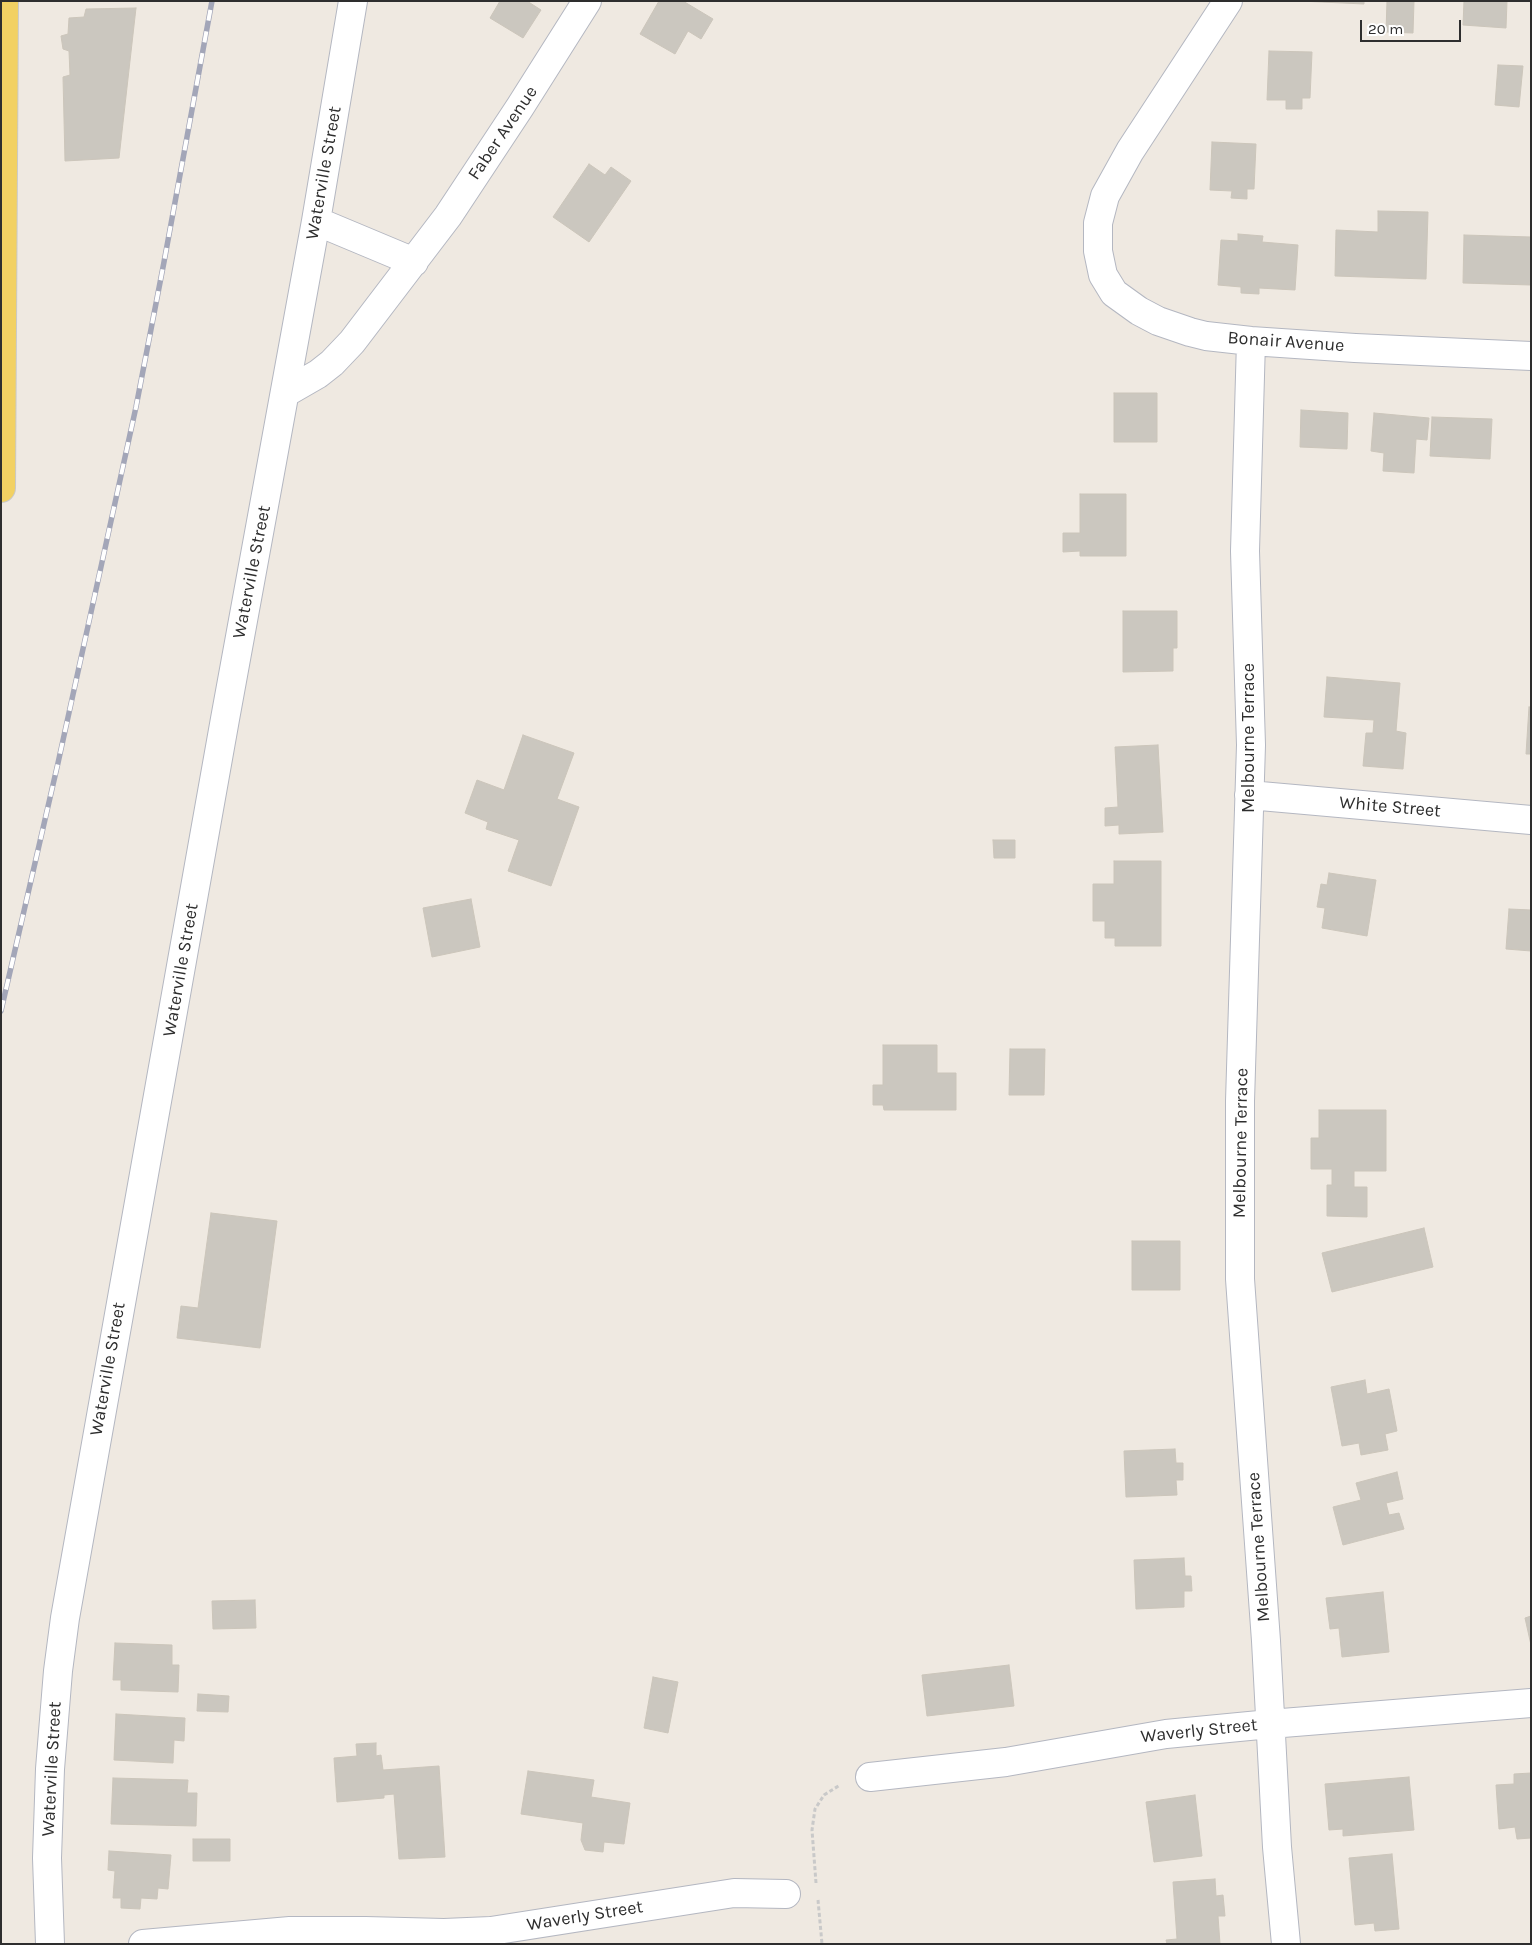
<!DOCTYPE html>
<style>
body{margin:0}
#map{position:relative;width:1532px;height:1945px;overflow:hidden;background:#efe9e1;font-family:Karla,sans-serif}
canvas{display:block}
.frame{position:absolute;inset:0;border:2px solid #2e2e2e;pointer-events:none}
.scale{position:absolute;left:1360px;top:20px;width:101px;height:22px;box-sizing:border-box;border:2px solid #2e2e2e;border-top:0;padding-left:6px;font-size:15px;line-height:18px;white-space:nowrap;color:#2e2e2e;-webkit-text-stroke:4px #fff;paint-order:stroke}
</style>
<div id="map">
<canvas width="1532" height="1945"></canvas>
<div class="frame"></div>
<div class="scale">20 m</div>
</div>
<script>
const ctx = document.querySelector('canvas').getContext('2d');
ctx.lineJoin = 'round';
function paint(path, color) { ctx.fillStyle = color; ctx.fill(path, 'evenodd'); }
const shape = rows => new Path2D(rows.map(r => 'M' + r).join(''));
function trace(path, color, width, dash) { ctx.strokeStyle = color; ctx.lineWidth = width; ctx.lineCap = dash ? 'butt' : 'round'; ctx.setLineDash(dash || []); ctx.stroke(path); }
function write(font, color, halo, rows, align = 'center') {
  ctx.font = font + ' Karla,sans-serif'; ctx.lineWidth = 4.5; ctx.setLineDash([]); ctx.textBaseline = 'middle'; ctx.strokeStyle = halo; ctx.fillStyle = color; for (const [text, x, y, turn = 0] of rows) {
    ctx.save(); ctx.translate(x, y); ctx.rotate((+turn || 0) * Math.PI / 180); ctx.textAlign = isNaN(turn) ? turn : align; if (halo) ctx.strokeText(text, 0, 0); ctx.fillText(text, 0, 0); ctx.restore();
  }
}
const building = shape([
 [500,1,527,1,541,10,523,38,490,18,500,1],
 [659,1,683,1,713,19,701,39,688,31,675,54,640,34,659,1],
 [1300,1,1364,1,1364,4,1300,1],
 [1387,1,1414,1,1413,33,1386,32,1387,1],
 [1464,1,1507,1,1506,28,1463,25,1464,1],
 [136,8,119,158,65,161,63,77,70,75,69,51,63,49,61,36,68,34,69,18,84,17,86,9,136,8],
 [1269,51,1312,52,1310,98,1302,98,1302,109,1286,109,1286,100,1267,100,1269,51],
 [1498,65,1523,66,1519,107,1495,105,1498,65],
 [1212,142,1256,144,1254,189,1247,189,1247,199,1231,198,1232,191,1210,190,1212,142],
 [589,164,605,175,611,167,631,181,589,242,553,217,589,164],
 [1378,211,1428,212,1426,279,1335,276,1336,230,1378,232,1378,211],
 [1238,234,1263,236,1262,242,1298,245,1295,290,1259,288,1259,294,1241,293,1241,287,1218,285,1221,240,1238,241,1238,234],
 [1464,235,1531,237,1531,285,1463,283,1464,235],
 [1114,393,1157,393,1157,442,1114,442,1114,393],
 [1301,410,1348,413,1347,449,1300,447,1301,410],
 [1374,413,1429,418,1427,440,1416,439,1414,473,1383,471,1384,453,1371,451,1374,413],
 [1432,417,1492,419,1490,459,1430,456,1432,417],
 [1080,494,1126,494,1126,556,1080,556,1080,551,1063,552,1063,533,1080,533,1080,494],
 [1123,611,1177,611,1177,648,1173,648,1173,671,1123,672,1123,611],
 [1327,677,1400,683,1396,731,1406,733,1403,769,1363,766,1366,733,1373,733,1374,720,1324,717,1327,677],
 [1529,707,1531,707,1531,754,1526,754,1529,707],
 [523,735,574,753,557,799,579,807,551,886,508,871,519,840,486,829,488,822,465,813,477,780,504,790,523,735],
 [1158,745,1163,832,1119,834,1119,825,1105,826,1105,808,1118,807,1115,747,1158,745],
 [993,840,1015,840,1015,858,994,858,993,840],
 [1114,861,1161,861,1161,946,1115,946,1115,938,1105,938,1105,921,1093,921,1093,884,1114,884,1114,861],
 [1329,873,1376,880,1367,936,1322,928,1325,908,1317,907,1321,884,1327,885,1329,873],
 [471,899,480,947,432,957,423,908,471,899],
 [1509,909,1531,910,1531,951,1506,949,1509,909],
 [883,1045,937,1045,937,1073,956,1073,956,1110,884,1110,883,1105,873,1105,873,1085,883,1085,883,1045],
 [1010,1049,1045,1049,1044,1095,1009,1095,1010,1049],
 [1319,1110,1386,1110,1386,1171,1354,1171,1354,1187,1367,1187,1367,1217,1327,1216,1327,1185,1332,1185,1332,1169,1311,1169,1311,1138,1319,1138,1319,1110],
 [211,1213,277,1221,260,1348,177,1338,181,1306,198,1308,211,1213],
 [1424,1228,1433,1267,1332,1292,1322,1253,1424,1228],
 [1132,1241,1180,1241,1180,1290,1132,1290,1132,1241],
 [1365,1380,1367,1394,1389,1389,1397,1431,1385,1434,1388,1450,1361,1455,1359,1443,1342,1446,1331,1387,1365,1380],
 [1175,1449,1176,1463,1183,1463,1183,1480,1176,1480,1177,1495,1126,1497,1124,1451,1175,1449],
 [1397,1472,1403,1499,1386,1503,1389,1515,1399,1513,1404,1529,1343,1545,1333,1507,1361,1500,1356,1483,1397,1472],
 [1184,1558,1185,1576,1191,1576,1192,1591,1184,1591,1184,1607,1136,1609,1134,1560,1184,1558],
 [1383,1592,1389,1652,1342,1657,1339,1628,1330,1629,1326,1598,1383,1592],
 [255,1600,256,1628,213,1629,212,1601,255,1600],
 [1531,1616,1531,1645,1525,1618,1531,1616],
 [115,1643,172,1645,172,1665,179,1665,178,1692,121,1690,121,1680,113,1680,115,1643],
 [1009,1665,1014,1706,927,1716,922,1675,1009,1665],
 [653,1677,678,1682,668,1733,644,1728,653,1677],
 [198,1694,229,1696,228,1712,197,1711,198,1694],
 [116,1714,185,1718,184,1741,174,1740,173,1763,114,1760,116,1714],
 [376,1743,376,1756,381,1755,383,1770,439,1766,445,1857,399,1859,394,1794,384,1795,384,1798,337,1802,334,1758,357,1756,356,1744,376,1743],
 [528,1771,594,1780,591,1797,630,1803,624,1844,604,1842,603,1852,585,1850,581,1840,583,1823,521,1814,528,1771],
 [1531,1773,1531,1838,1517,1839,1515,1827,1499,1829,1496,1785,1514,1784,1514,1774,1531,1773],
 [1409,1777,1414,1830,1343,1836,1343,1829,1329,1830,1325,1784,1409,1777],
 [113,1778,188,1780,187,1793,197,1793,196,1826,111,1824,113,1778],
 [1195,1795,1202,1856,1154,1862,1146,1802,1195,1795],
 [193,1839,230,1839,230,1861,193,1861,193,1839],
 [109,1851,171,1855,168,1889,158,1888,157,1899,141,1898,140,1909,121,1908,121,1898,113,1898,115,1871,108,1870,109,1851],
 [1392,1854,1399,1929,1375,1931,1374,1923,1355,1925,1349,1858,1392,1854],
 [1215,1879,1216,1896,1223,1895,1225,1916,1218,1916,1220,1944,1167,1944,1166,1940,1177,1939,1173,1882,1215,1879]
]);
paint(building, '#cbc7bf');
trace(building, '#cbc5ba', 1);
const minor = shape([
 [1228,1,1130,151,1105,196,1098,223,1098,251,1103,275,1114,293,1139,311,1158,321,1190,332,1206,336,1251,341,1355,348,1531,356],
 [316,221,414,262],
 [1251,341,1245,551,1251,745,1240,1101,1240,1279,1266,1641,1277,1847,1286,1944],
 [285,393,318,374,332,363,352,342,448,216,520,107,587,1],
 [1249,795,1531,820],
 [870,1777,1006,1762,1166,1734,1270,1724,1531,1703],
 [50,1944,47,1858,50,1769,58,1671,65,1618,225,719,316,221,353,1],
 [143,1944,290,1931,365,1931,444,1933,491,1931,734,1893,786,1894]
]);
const major = shape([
 [1,488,4,1]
]);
trace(minor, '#b4b7c1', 30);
trace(major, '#c9c9c9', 30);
trace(shape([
 [816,1883,812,1830,815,1809,824,1795,840,1785],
 [818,1900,822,1944]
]), '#c9c9c9', 3, [4, 2.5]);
trace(minor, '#fff', 28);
trace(major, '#f2d163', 28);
const rail = shape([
 [1,1011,58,763,136,407,164,262,212,1]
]);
trace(rail, '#a3a6b8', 5.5);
trace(rail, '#fff', 4, [11]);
write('18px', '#2e2e2e', '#fff', [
 ["Faber Avenue",503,133,-56],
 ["Waterville Street",324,173,-80],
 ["Bonair Avenue",1286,342,4],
 ["Waterville Street",252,572,-79],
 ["Melbourne Terrace",1249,738,-90],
 ["White Street",1390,807,5],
 ["Waterville Street",181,970,-80],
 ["Melbourne Terrace",1241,1143,-89],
 ["Waterville Street",108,1369,-80],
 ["Melbourne Terrace",1259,1547,-94],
 ["Waverly Street",1199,1731,-6],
 ["Waterville Street",52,1769,-87],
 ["Waverly Street",585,1916,-9]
]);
</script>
